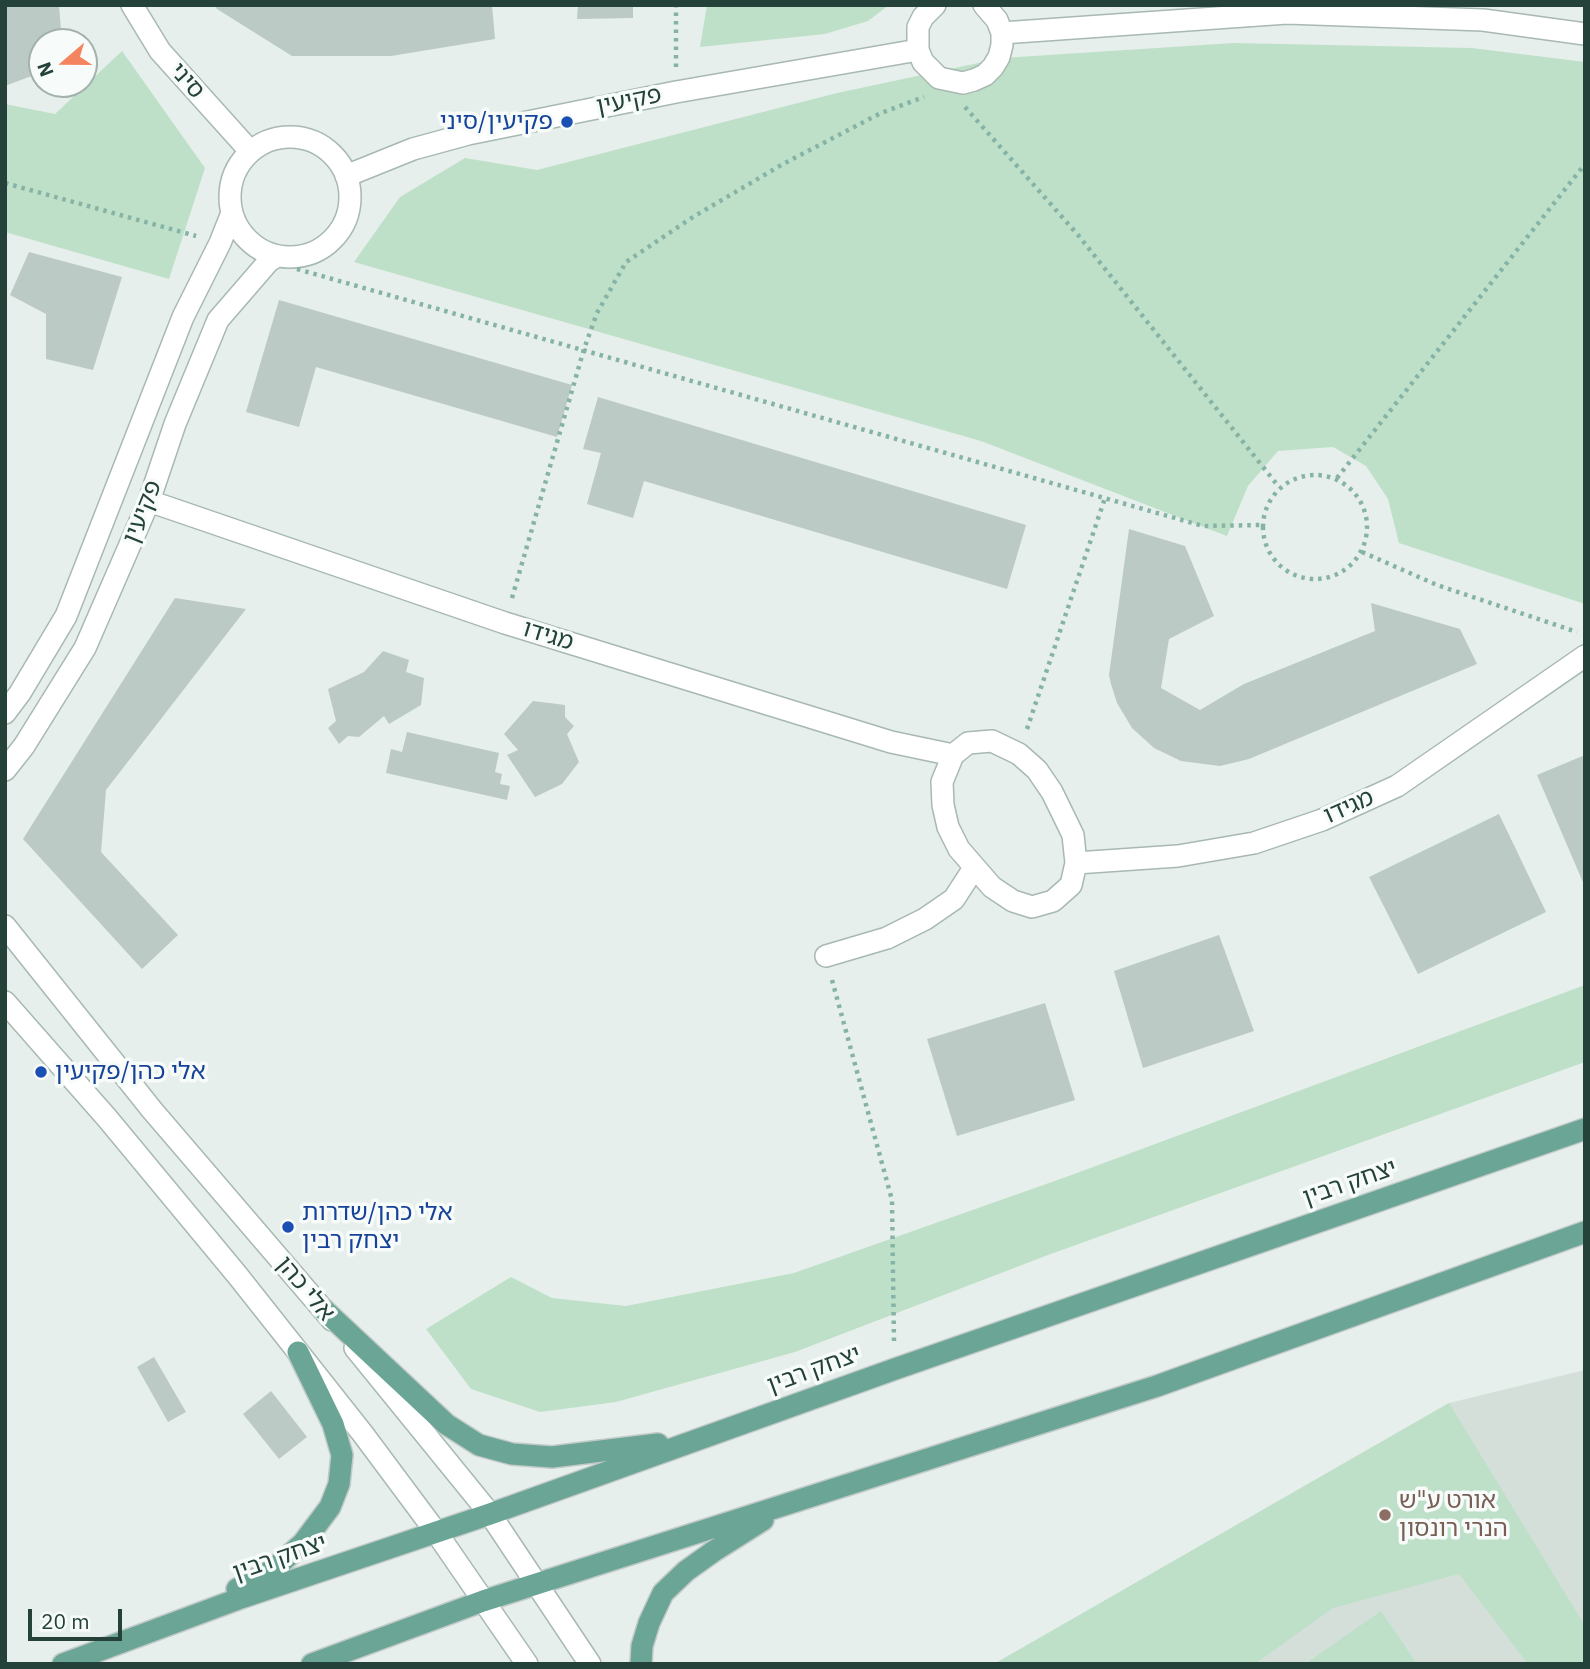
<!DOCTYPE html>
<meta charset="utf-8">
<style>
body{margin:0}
#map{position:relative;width:1590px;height:1669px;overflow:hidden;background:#e6efeb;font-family:"IBM Plex Sans",sans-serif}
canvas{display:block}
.frame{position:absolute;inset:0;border:7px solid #24423a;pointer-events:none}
.north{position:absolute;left:28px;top:28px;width:70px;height:70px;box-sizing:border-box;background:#f7fbf9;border:2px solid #a3b1ad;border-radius:50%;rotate:250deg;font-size:19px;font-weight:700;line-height:28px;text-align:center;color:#24423a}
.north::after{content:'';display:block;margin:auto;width:24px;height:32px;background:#f4845f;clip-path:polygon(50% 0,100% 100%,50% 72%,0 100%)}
.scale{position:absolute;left:28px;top:1609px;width:94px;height:32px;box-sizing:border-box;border:4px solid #24423a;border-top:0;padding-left:9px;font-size:21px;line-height:24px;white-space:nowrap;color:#24423a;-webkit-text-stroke:5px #f7fbf9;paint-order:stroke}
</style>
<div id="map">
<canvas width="1590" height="1669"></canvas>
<div class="frame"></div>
<div class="north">N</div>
<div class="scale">20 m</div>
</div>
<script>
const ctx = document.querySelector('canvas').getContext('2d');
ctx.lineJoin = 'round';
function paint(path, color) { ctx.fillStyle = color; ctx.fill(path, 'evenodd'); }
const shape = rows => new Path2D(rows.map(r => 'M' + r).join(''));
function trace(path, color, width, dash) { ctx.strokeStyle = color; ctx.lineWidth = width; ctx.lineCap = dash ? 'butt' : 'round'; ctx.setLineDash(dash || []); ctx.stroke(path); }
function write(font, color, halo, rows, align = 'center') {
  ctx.font = font + ' "IBM Plex Sans","Noto Sans Hebrew",sans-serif'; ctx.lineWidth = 7; ctx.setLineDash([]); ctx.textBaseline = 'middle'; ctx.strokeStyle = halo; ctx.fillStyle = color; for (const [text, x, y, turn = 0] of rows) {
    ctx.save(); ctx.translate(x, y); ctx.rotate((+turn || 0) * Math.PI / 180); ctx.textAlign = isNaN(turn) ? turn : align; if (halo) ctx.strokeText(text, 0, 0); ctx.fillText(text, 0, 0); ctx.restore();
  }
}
paint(shape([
 [1585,1370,1585,1664,994,1664,1449,1403]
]), '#d4dfda');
paint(shape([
 [707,5,889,5,868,21,825,34,700,47],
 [1234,43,1472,48,1585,62,1585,604,1399,543,1388,499,1366,466,1333,447,1278,451,1248,486,1227,536,981,441,354,262,400,197,465,158,537,170,837,93,1002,58],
 [122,51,205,168,169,279,5,232,5,104,55,114],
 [1585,985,1585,1062,1048,1255,795,1352,616,1402,540,1412,471,1389,426,1329,511,1277,552,1298,626,1306,794,1273,1066,1177],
 [1449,1403,1585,1626,1585,1664,1528,1664,1459,1574,1333,1608,1255,1664,994,1664],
 [1381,1611,1417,1664,1305,1664]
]), '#bfe0c8');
paint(shape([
 [5,5,59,5,62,42,42,42,42,72,5,86],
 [214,5,492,5,495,39,391,56,292,56,217,9],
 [578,5,633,5,633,18,577,19],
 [29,252,122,277,93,370,46,359,46,314,10,295],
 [279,300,572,385,557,437,316,367,299,427,246,412],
 [598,397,1026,525,1007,589,644,481,633,518,587,504,601,453,583,449],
 [1129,529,1185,546,1214,616,1169,639,1161,688,1200,710,1244,684,1375,631,1371,603,1460,629,1477,664,1249,759,1220,766,1181,761,1154,748,1132,728,1117,703,1111,684,1109,675],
 [175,598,246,609,106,790,101,852,178,935,142,969,23,839],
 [383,651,409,660,406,672,424,678,421,705,389,724,384,716,359,737,348,736,339,744,328,728,336,721,328,689,364,672],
 [533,701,565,705,565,717,574,726,567,734,579,762,562,784,535,797,507,755,518,750,504,734],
 [407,732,499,753,495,772,502,774,500,784,510,786,507,800,386,773,391,749,402,752],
 [1585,755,1585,887,1537,775],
 [1499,814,1546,912,1418,974,1369,877],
 [1219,935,1254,1031,1143,1068,1114,971],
 [1045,1003,1075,1100,957,1136,927,1039],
 [154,1357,186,1412,168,1422,137,1367],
 [271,1391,307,1437,279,1459,243,1414]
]), '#bbcac4');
const minor = shape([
 [132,5,160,51,250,151],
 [935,5,923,17,918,27,918,50,923,62,939,78,963,83,974,80,985,75,993,67,999,57,1002,45,1002,33,997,20,984,5],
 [1002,33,1287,13,1483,20,1585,34],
 '230 197a60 60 0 1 1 120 0a60 60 0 1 1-120 0Z',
 [346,176,413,149,468,134,676,92,918,50],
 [149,501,505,623,891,742,953,755],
 [5,713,20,693,66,616,183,317,220,243,232,213],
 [992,741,1019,754,1037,770,1052,792,1073,835,1076,863,1071,885,1053,901,1032,907,1013,901,992,887,959,849,948,827,943,805,942,782,953,755,968,743,992,741],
 [5,770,24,746,85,648,149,501,175,424,218,320,269,261,277,256],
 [1076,863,1178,856,1254,843,1322,820,1397,786,1585,656],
 [5,926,152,1110,332,1320],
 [826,956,887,938,925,919,954,899,974,868],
 [5,1002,107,1118,238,1276,363,1434,436,1532,527,1664],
 [355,1348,490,1514,590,1664]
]);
const major = shape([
 [322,1308,446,1424,479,1445,512,1454,552,1457,658,1444],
 [237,1589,274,1569,303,1543,330,1507,339,1484,342,1455,333,1424,298,1352],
 [63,1664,241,1598,490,1514,895,1369,1585,1129],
 [312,1664,483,1601,1157,1386,1585,1232],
 [641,1664,642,1646,649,1623,663,1593,686,1571,714,1551,763,1520]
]);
trace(minor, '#a8b8b2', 24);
trace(major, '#c2cac8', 24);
trace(shape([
 [676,67,676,5],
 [965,107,1078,235,1279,487],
 [5,183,196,236],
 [297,269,1203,526,1262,525],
 '1263 527a52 52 0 1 1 104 0a52 52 0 1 1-104 0Z',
 [1337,478,1585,164],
 [1362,552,1437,585,1577,632],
 [512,598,584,349,597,313,626,262,693,217,783,164,881,113,924,97],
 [1027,729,1105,498],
 [832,980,892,1200,894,1342]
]), '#86b3a5', 4.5, [3.5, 5]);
trace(minor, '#fff', 21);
trace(major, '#6aa596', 21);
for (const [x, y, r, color] of [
 [567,122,7,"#1a4fb4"],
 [41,1072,7,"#1a4fb4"],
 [288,1227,7,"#1a4fb4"],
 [1385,1515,7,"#8d6e63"]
]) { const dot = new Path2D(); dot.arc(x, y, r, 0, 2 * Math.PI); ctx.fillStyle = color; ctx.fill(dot); trace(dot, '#f7fbf9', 2.5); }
write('24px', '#24423a', '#f7fbf9', [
 ["סיני",187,81,48],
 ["פקיעין",629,101,-11],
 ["פקיעין",143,512,-68],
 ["מגידו",548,636,17],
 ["מגידו",1349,807,-24],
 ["יצחק רבין",1350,1183,-19],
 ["אלי כהן",305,1289,50],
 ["יצחק רבין",814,1370,-20],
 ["יצחק רבין",280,1558,-19]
]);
write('24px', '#164399', '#f7fbf9', [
 ["פקיעין/סיני",553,122,"right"],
 ["אלי כהן/פקיעין",55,1072],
 ["אלי כהן/שדרות",302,1213],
 ["יצחק רבין",302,1241]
], 'left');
write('24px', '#785e54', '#f7fbf9', [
 ["אורט ע\"ש",1399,1501],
 ["הנרי רונסון",1399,1529]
], 'left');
</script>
